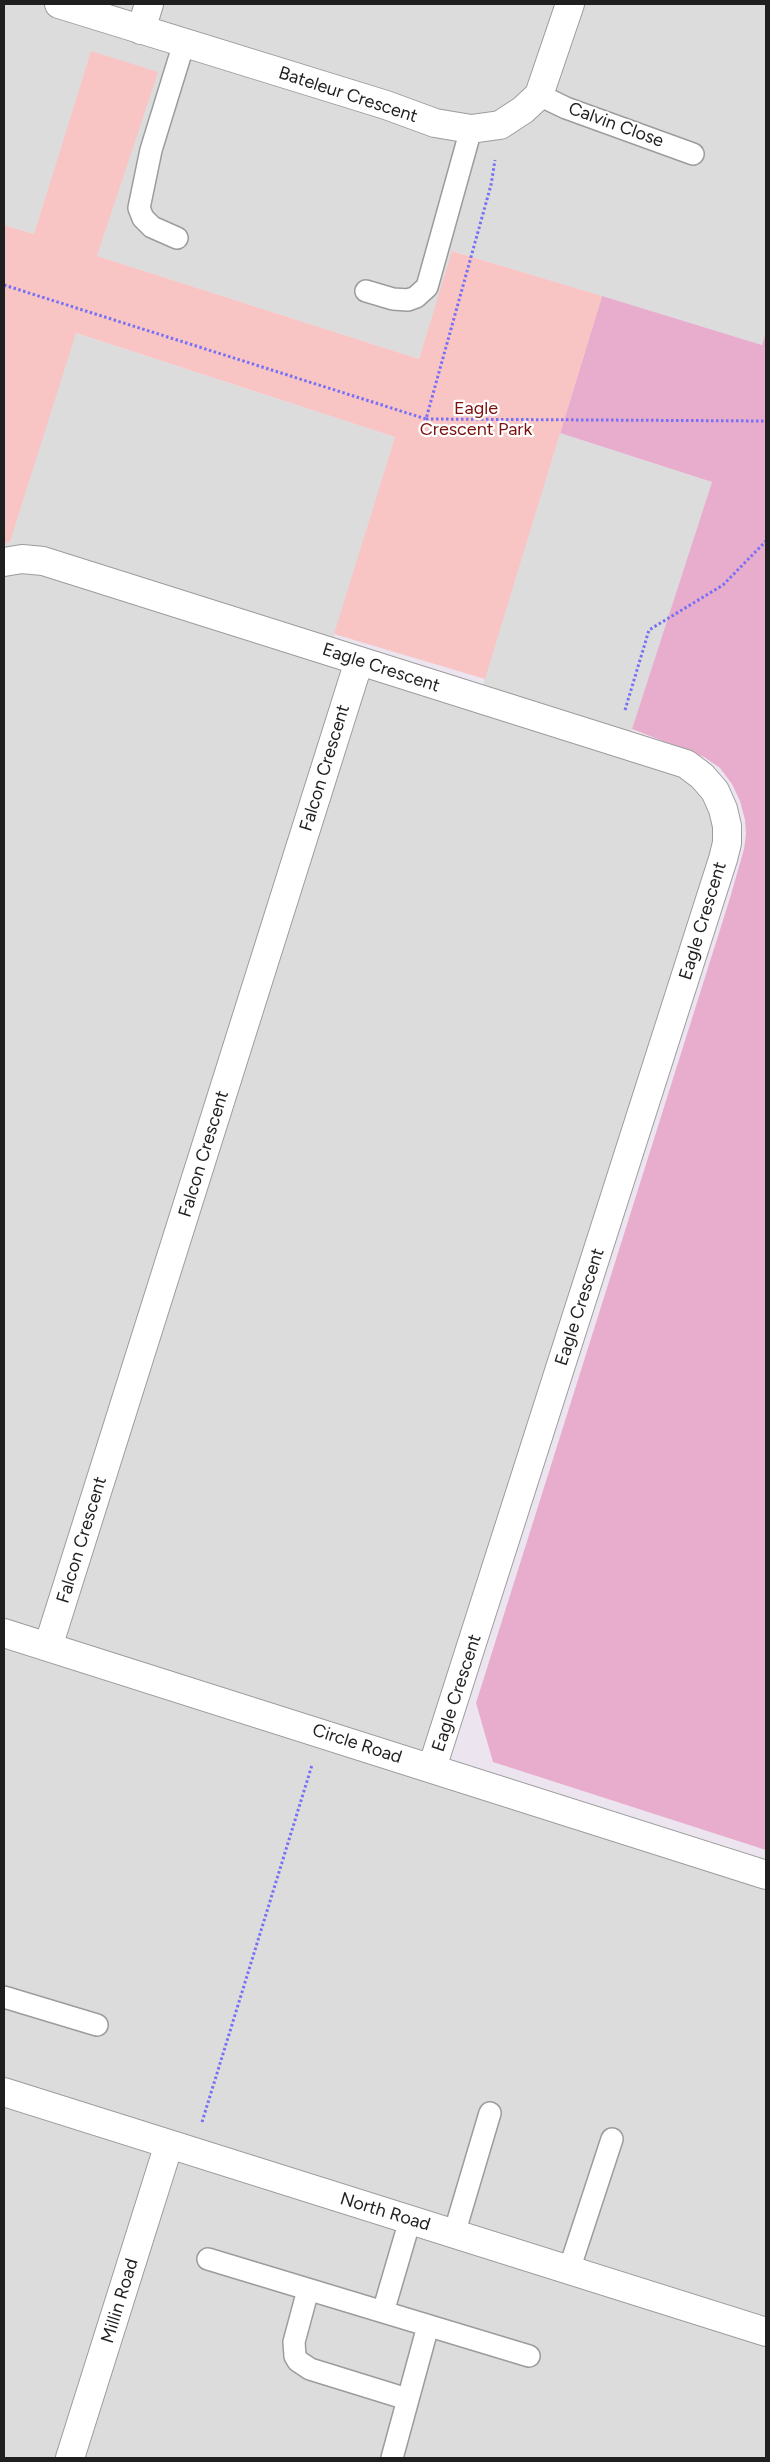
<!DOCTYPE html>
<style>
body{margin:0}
#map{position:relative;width:770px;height:2462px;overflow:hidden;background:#ece5ef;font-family:Figtree,sans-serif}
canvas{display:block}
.frame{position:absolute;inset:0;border:5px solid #1f1f1f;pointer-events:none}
</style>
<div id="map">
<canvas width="770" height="2462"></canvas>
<div class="frame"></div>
</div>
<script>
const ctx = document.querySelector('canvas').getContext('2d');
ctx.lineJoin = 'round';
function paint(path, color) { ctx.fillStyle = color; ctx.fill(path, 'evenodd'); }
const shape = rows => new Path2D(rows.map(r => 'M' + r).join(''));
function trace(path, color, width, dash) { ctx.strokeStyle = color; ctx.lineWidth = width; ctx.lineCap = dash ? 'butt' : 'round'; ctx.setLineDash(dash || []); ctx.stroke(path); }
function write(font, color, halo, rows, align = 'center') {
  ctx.font = font + ' Figtree,sans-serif'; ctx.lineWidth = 4.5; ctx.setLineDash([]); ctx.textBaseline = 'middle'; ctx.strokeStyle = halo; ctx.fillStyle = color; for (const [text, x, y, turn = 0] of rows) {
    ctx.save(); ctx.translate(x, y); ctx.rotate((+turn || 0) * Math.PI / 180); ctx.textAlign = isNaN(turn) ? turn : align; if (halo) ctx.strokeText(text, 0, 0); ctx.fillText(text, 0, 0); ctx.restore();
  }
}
paint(shape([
 [4,4,766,4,766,332,762,345,453,251,419,359,97,256,157,72,91,52,34,234,4,225],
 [75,333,395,437,331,646,481,691,560,433,712,482,626,748,685,768,723,822,430,1769,766,1876,766,2458,4,2458,4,544,10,542]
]), '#dcdcdd');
paint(shape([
 [602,296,762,345,766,332,766,1850,493,1762,476,1703,730,898,744,849,746,834,745,820,740,801,732,784,720,768,704,757,632,729,712,482,560,433]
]), '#e8adcd');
paint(shape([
 [91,51,158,72,97,256,419,359,452,251,602,296,485,679,334,634,395,437,76,333,10,542,4,544,4,225,34,234]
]), '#f8c5c4');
const service = shape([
 [539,95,566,108,693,154],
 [177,238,152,227,143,218,139,208,151,150,184,43],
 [366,291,393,299,408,300,416,297,427,287,471,129],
 [4,1997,97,2025],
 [454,2234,490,2113],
 [208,2259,529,2356],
 [569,2270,612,2139],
 [308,2290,294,2342,295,2356,298,2361,310,2369,407,2399],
 [383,2312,410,2220],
 [392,2458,428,2326]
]);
const minor = shape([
 [59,4,386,105,435,123,471,129,500,125,523,110,539,95,570,4],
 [141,30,149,4],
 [4,562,22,559,43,561,686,764,702,776,715,791,723,809,727,826,727,843,723,859,432,1768],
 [4,1633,766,1875],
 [48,1647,359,661],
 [4,2092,766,2332],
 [70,2458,169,2144]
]);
trace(service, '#9c9c9c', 24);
trace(minor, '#9c9c9c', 30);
trace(shape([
 [4,285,426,419,491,185,495,160],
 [426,419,766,421],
 [625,710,649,630,723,585,766,541],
 [202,2122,312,1765]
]), '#7770f6', 3, [2.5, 2.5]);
trace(service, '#fff', 21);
trace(minor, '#fff', 28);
write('18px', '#1f1f1f', '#fff', [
 ["Bateleur Crescent",348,95,18],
 ["Calvin Close",616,125,20],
 ["Eagle Crescent",381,668,18],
 ["Falcon Crescent",325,768,-73],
 ["Eagle Crescent",703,921,-73],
 ["Falcon Crescent",204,1154,-73],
 ["Eagle Crescent",580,1307,-72],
 ["Falcon Crescent",82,1540,-73],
 ["Eagle Crescent",457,1693,-72],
 ["Circle Road",357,1744,18],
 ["North Road",385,2212,17],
 ["Millin Road",120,2301,-73]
]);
write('18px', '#7b120f', '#fff', [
 ["Eagle",476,409],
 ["Crescent Park",476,430]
]);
</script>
